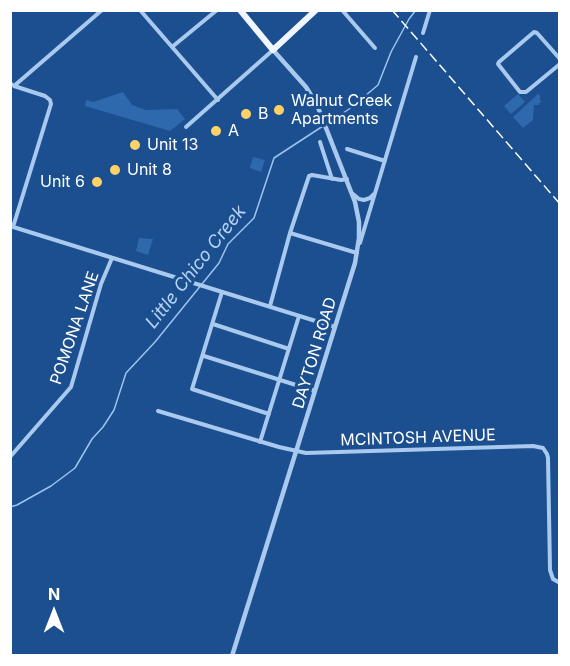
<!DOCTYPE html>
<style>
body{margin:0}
#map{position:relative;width:570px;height:666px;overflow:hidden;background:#1b4f8f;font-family:Inter,sans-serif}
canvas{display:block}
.frame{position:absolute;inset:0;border:12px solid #fff;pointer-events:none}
.north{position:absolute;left:24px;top:582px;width:60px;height:60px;-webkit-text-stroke:4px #1b4f8f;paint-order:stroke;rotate:0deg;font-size:16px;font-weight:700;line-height:24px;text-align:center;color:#fff}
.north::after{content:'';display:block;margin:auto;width:21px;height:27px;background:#fff;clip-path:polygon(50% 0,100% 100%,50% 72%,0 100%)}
</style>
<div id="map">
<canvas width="570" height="666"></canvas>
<div class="frame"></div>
<div class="north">N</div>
</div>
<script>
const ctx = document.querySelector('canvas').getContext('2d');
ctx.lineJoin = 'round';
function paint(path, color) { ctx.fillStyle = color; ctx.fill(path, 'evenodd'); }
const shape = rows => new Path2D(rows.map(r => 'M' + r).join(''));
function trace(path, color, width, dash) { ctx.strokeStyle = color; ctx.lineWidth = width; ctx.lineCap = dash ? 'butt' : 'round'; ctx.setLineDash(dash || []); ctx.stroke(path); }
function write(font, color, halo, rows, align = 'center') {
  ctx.font = font + ' Inter,sans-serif'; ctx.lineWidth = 6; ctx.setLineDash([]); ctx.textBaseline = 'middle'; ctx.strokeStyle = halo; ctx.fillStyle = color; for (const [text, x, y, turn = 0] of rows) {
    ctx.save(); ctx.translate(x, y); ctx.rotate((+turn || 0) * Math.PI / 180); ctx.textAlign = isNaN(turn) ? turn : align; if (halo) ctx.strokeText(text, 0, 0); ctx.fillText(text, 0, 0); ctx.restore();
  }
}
paint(shape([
 [123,92,132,105,146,110,177,109,185,119,170,131,85,106,86,100,93,102],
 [518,94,525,102,511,114,504,106],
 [538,94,540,96,540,100,542,102,539,103,539,105,534,105,533,120,523,128,513,117],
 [253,157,265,160,261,172,250,168],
 [139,238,153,239,148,255,136,251]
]), '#2e69ad');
trace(shape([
 [327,124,352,107,378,85,391,52,409,19,416,10],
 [10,507,17,505,51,486,75,468,92,439,103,427,114,410,126,373,155,342,219,263,228,244,254,218,274,158,323,126]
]), '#9cc4f0', 1.5);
trace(shape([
 [140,10,218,100],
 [342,10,375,48],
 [423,33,430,10],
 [172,47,217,10],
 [560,59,537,33,534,32,499,62,498,64,520,92,526,92,560,64],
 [10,83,14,86,45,96,50,100,51,104,13,227],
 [14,86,102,10],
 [186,127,273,50],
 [320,142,332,179],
 [347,149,385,161],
 [353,194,359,199,364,200,370,198,374,194],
 [10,226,335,327],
 [290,233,357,253],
 [360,243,416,57],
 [222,292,192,389,269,414],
 [270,306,290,233,309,176,312,175,341,180,347,179],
 [213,324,289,349],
 [204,356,315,391],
 [158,411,279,447,306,453,533,446,543,448,547,454,548,458,550,570,553,579,560,583],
 [260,442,299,316],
 [10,457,71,387,101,284,112,258]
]), '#a9c9ee', 4);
trace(shape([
 [232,656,355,263,359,238,359,222,355,202,317,105,306,87,273,50]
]), '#a9c9ee', 4.5);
trace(shape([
 [240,10,273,50,316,10]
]), '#f0f6ff', 6);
trace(shape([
 [392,10,560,204]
]), '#fff', 1.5, [10, 4.5]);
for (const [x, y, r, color] of [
 [279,110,6,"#ffd166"],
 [246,114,6,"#ffd166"],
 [216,131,6,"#ffd166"],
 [135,145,6,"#ffd166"],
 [115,170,6,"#ffd166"],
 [97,182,6,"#ffd166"]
]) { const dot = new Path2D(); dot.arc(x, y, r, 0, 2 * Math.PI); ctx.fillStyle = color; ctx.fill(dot); trace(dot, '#1b4f8f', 2); }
write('16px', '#fff', '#1b4f8f', [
 ["Walnut Creek",291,101],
 ["Apartments",291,119],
 ["B",258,114],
 ["A",228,131],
 ["Unit 13",147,145],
 ["Unit 8",127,170],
 ["Unit 6",85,182,"right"]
], 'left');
write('16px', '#fff', '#1b4f8f', [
 ["POMONA LANE",75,328,-71],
 ["DAYTON ROAD",315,353,-73],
 ["MCINTOSH AVENUE",418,438,-2]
]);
write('italic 18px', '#b5d3f5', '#1b4f8f', [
 ["Little Chico Creek",196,267,-52]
]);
</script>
